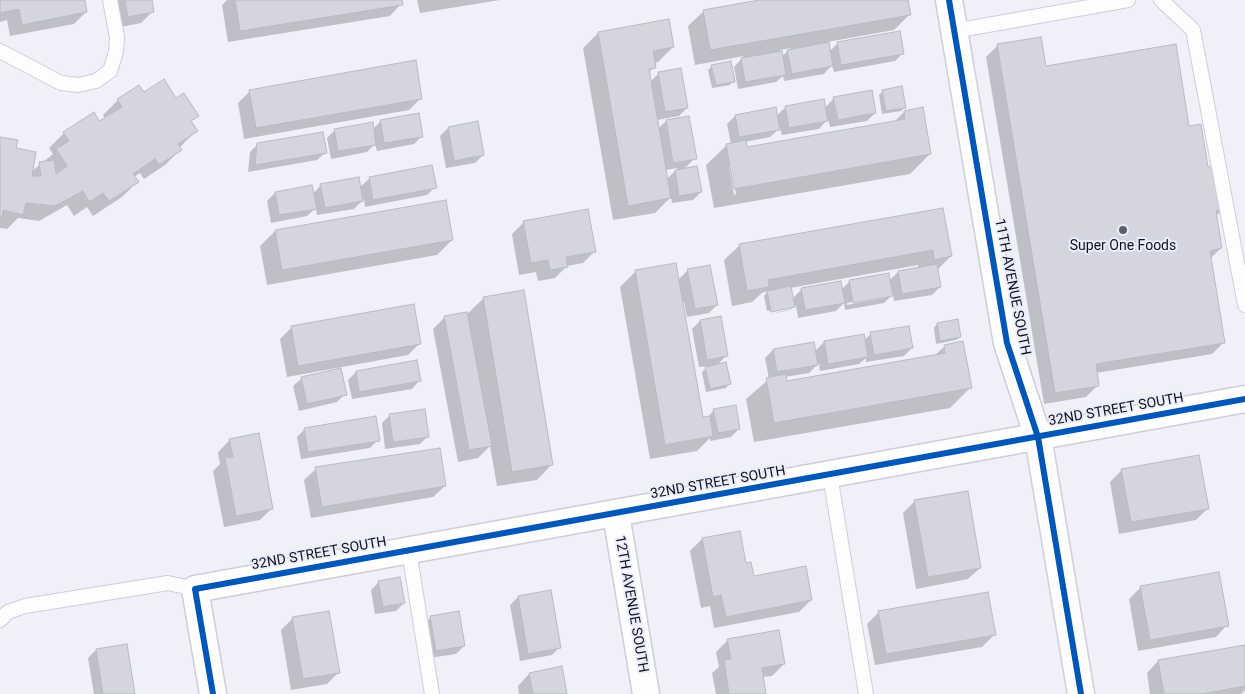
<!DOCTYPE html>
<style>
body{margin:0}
canvas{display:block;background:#eff0f8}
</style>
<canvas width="1245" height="694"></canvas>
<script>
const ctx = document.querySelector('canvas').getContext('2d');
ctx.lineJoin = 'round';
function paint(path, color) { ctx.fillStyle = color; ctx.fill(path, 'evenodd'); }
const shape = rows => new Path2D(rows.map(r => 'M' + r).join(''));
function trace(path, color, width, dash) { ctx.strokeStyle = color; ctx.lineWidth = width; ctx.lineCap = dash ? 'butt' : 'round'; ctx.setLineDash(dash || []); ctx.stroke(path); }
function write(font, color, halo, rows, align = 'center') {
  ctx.font = font + ' Roboto,sans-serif'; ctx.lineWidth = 4; ctx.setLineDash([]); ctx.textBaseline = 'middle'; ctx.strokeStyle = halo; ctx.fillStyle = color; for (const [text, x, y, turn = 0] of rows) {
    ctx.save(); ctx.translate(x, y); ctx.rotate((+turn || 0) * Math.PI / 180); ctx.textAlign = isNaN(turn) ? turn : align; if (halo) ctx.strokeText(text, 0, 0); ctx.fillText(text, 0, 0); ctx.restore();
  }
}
paint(shape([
 [0,0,84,0,86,12,74,24,10,36,7,20,0,22],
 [111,0,150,0,153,11,141,23,116,28],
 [227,0,401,0,401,4,390,16,228,42,222,5],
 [417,0,500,0,420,13],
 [767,0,907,0,909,15,894,30,827,42,829,52,838,43,903,53,895,61,834,72,832,65,824,74,784,81,783,76,776,82,738,89,734,67,744,56,695,65,688,26,704,11],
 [791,48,781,57,780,50],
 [598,33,673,47,658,62,653,63,654,67,648,73,650,82,659,73,687,108,679,116,657,120,658,129,666,121,695,158,684,169,701,192,693,200,672,203,671,197,655,213,613,220,583,48],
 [678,168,667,179,665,170],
 [998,45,1045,68,1188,128,1223,209,1215,217,1221,248,1210,259,1224,342,1212,354,1096,373,1098,385,1086,397,1044,404,986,57],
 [712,66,733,81,730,85,712,88,708,70],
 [139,86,144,94,176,100,197,116,190,122,196,131,179,148,180,150,165,165,144,179,140,173,134,177,137,182,122,197,93,216,87,207,74,216,67,205,39,221,18,218,7,229,0,228,0,138,15,149,31,172,53,154,49,148,64,133,99,123,105,119,103,115,118,100],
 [250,91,421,98,409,110,244,139,238,103],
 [883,91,905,107,901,111,882,114,879,95],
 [834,98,875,113,867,121,830,127,828,119,819,129,782,135,780,128,770,137,745,142,746,148,894,122,904,112,930,154,910,174,714,208,706,165,727,145,731,144,727,124,735,116,776,116,786,107,825,108],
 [729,166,731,166,736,194,734,195],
 [381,121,422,136,414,144,377,151,375,144,367,152,331,159,327,138,335,130,373,129],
 [448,128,483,155,475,163,446,168,440,136],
 [258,144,325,153,317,160,248,172,250,152],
 [370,178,435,187,427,195,365,207,364,199,354,209,317,215,316,208,307,216,271,223,267,201,275,193,313,194,321,185,359,188],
 [942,209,951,256,937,270,940,287,932,295,894,301,893,294,884,303,845,310,844,303,836,311,798,318,796,305,790,310,767,315,791,309,791,307,767,311,764,296,768,291,762,293,752,302,732,306,724,260,740,245],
 [918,265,918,268,898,272,889,281,850,281,842,289,802,289,792,299,790,288],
 [884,296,884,298,847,305,847,303],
 [524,222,594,252,583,263,567,266,555,278,538,281,536,272,519,275,512,234],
 [275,231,452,240,437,255,267,285,260,246],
 [688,270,717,305,709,313,687,317,684,302,682,302,702,418,707,418,714,410,739,429,731,437,710,441,710,438,697,451,650,459,620,287,635,272,678,280],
 [484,298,552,464,537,480,497,486,490,446,478,458,458,462,433,329,445,317,466,315],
 [700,321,726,356,716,366,729,384,726,388,706,392,702,372,708,366,699,367,692,329],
 [937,324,960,337,956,340,936,344,934,328],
 [292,327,420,343,408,355,287,377,280,339],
 [871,334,912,348,904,356,866,362,866,358,859,364,820,371,819,363,809,373,785,377,786,382,934,356,945,346,970,388,950,408,754,442,746,399,769,379,765,358,773,350,814,352,824,342,864,340],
 [340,370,345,394,337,402,299,411,293,386,301,379],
 [356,372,419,381,412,389,352,399,348,380],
 [390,415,428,436,420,444,385,449,382,423],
 [305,429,378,440,370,448,301,459,297,437],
 [230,440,272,508,260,520,224,527,213,471,220,464,218,452],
 [316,469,445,486,433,497,311,518,304,480],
 [1122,470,1208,508,1196,520,1119,534,1110,482],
 [915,501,980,568,968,579,916,589,903,513],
 [738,532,745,564,753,577,811,600,799,612,714,628,710,606,701,608,690,551,702,539],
 [379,582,404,603,396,611,375,614,371,590],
 [1141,587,1227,625,1216,637,1138,651,1129,599],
 [550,592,560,647,552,655,520,661,510,605,518,597],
 [879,612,994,635,982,647,875,665,867,624],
 [431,617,464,646,456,654,429,658,423,625],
 [293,618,339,672,327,684,291,690,281,630],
 [728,640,784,664,772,676,762,677,765,694,716,694,712,673,719,667,716,652],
 [96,650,134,694,94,694,88,658],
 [1245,650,1245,690,1241,694,1150,694,1147,673,1158,661],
 [529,674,566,694,519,694,518,686]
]), '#0003');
const building = shape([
 [0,0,85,0,87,12,22,25,19,9,0,13,0,0],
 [125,0,152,0,154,12,128,17,125,0],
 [235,0,402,0,403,5,240,31,235,0],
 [759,0,908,0,911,15,710,50,703,10,759,0],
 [669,19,674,47,653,51,656,68,649,69,671,198,628,206,598,32,669,19],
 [900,31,904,54,841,65,837,42,900,31],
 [1041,37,1046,66,1176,44,1189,126,1201,124,1208,167,1217,165,1224,210,1216,211,1222,248,1210,251,1225,343,1096,364,1099,386,1055,393,997,44,1041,37],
 [829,42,833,66,792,74,787,50,829,42],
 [782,51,786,75,745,82,741,58,782,51],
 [416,60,422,99,256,128,249,90,416,60],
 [731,61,735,82,716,85,711,65,731,61],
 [681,68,688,108,665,112,658,72,681,68],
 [164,79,176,98,184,93,199,116,191,121,198,131,178,144,182,150,159,165,155,159,133,174,139,182,109,201,103,193,89,202,83,191,55,206,26,203,23,215,3,210,2,217,0,216,0,137,18,140,16,148,36,152,32,176,41,176,39,162,54,160,56,174,67,166,56,149,69,141,63,132,94,112,99,121,122,107,117,99,139,85,144,92,164,79],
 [902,86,906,108,886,111,882,90,902,86],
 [872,90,876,113,838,120,833,97,872,90],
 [824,99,828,121,789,128,785,106,824,99],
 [776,107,780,130,739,137,735,115,776,107],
 [923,107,931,154,734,189,726,144,746,140,747,147,905,119,904,111,923,107],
 [419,113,423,137,384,143,380,120,419,113],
 [689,116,697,159,673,163,666,120,689,116],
 [478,121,484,155,454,161,448,127,478,121],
 [373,122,376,145,338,151,334,129,373,122],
 [323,132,327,153,255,165,257,143,323,132],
 [432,165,437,188,373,200,369,177,432,165],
 [697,166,702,192,679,196,675,170,697,166],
 [359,177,363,201,325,208,320,184,359,177],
 [312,185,317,209,279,215,275,192,312,185],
 [446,200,453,240,282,270,275,230,446,200],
 [943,208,952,256,934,260,933,250,768,280,769,287,747,291,739,244,943,208],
 [588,209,596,252,566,257,568,267,550,270,548,260,531,263,523,221,588,209],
 [676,263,703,417,710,416,713,436,665,445,635,270,676,263],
 [937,264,941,287,902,294,898,271,937,264],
 [710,265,718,305,695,309,687,269,710,265],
 [889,273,893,296,853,303,849,280,889,273],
 [841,281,845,303,805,310,801,288,841,281],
 [791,286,795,307,771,312,767,291,791,286],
 [524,290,553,465,512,472,483,297,524,290],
 [414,304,421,344,298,366,291,326,414,304],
 [467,312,492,446,469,450,444,316,467,312],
 [721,316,728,356,707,360,700,320,721,316],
 [958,319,961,337,940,341,937,323,958,319],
 [909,326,913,348,874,355,870,332,909,326],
 [864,334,868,357,828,364,824,341,864,334],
 [963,341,972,388,774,423,766,378,786,374,787,381,945,353,944,345,963,341],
 [814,342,818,365,777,372,773,349,814,342],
 [417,360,421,381,359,392,356,371,417,360],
 [726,362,731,384,710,389,705,367,726,362],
 [341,368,347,395,307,404,301,377,341,368],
 [736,405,740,429,718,433,713,409,736,405],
 [425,409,429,437,393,442,389,414,425,409],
 [376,416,380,441,308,452,304,428,376,416],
 [259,433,273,509,236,516,225,458,233,457,229,439,259,433],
 [440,448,446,486,322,507,315,467,440,448],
 [1199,455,1209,509,1131,522,1121,469,1199,455],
 [968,491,981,568,928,577,914,500,968,491],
 [740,531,746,563,751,562,754,576,806,566,812,600,726,617,721,595,713,597,702,538,740,531],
 [1219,572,1229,626,1150,640,1140,586,1219,572],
 [400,577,405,603,383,607,378,581,400,577],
 [551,590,561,648,528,654,518,596,551,590],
 [988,592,996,635,886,654,878,611,988,592],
 [329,611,340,673,303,679,292,617,329,611],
 [459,611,465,646,436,651,430,616,459,611],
 [779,630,785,664,762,668,766,694,729,694,724,660,731,659,727,639,779,630],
 [127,644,135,694,103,694,96,649,127,644],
 [1245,645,1245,686,1202,694,1164,694,1158,660,1245,645],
 [562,666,567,694,533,694,529,673,562,666]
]);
paint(building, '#d4d5df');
trace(building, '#b9bac4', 1);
const service = shape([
 [1161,0,1193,30,1245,305],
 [954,31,1128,0],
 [0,51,61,83,78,85,96,81,110,71,116,52,117,37,110,0],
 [830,475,866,694],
 [409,551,432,694],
 [0,620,8,612,25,606,168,583,195,589]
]);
const minor = shape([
 [949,0,1007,343,1038,437,1081,694],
 [616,514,646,694],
 [213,694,195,589,1245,399]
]);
trace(service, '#cdced8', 16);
trace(minor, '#cdced8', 29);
trace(service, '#fdfdfe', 14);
trace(minor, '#fdfdfe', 26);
trace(shape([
 [949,0,1007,343,1038,437,1081,694],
 [213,694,195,589,1245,399]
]), '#0057b8', 6);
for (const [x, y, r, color] of [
 [1123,230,5,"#5e5f6a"]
]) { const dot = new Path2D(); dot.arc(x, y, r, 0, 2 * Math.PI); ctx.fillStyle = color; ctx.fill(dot); trace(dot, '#ebedfc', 2); }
write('14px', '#10111d', '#ebedfc', [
 ["Super One Foods",1123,246]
]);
write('14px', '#10111d', '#ebedfc', [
 ["11TH AVENUE SOUTH",1012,287,79],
 ["32ND STREET SOUTH",1116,410,-10],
 ["32ND STREET SOUTH",718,483,-10],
 ["32ND STREET SOUTH",319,554,-10],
 ["12TH AVENUE SOUTH",631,604,80]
]);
</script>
